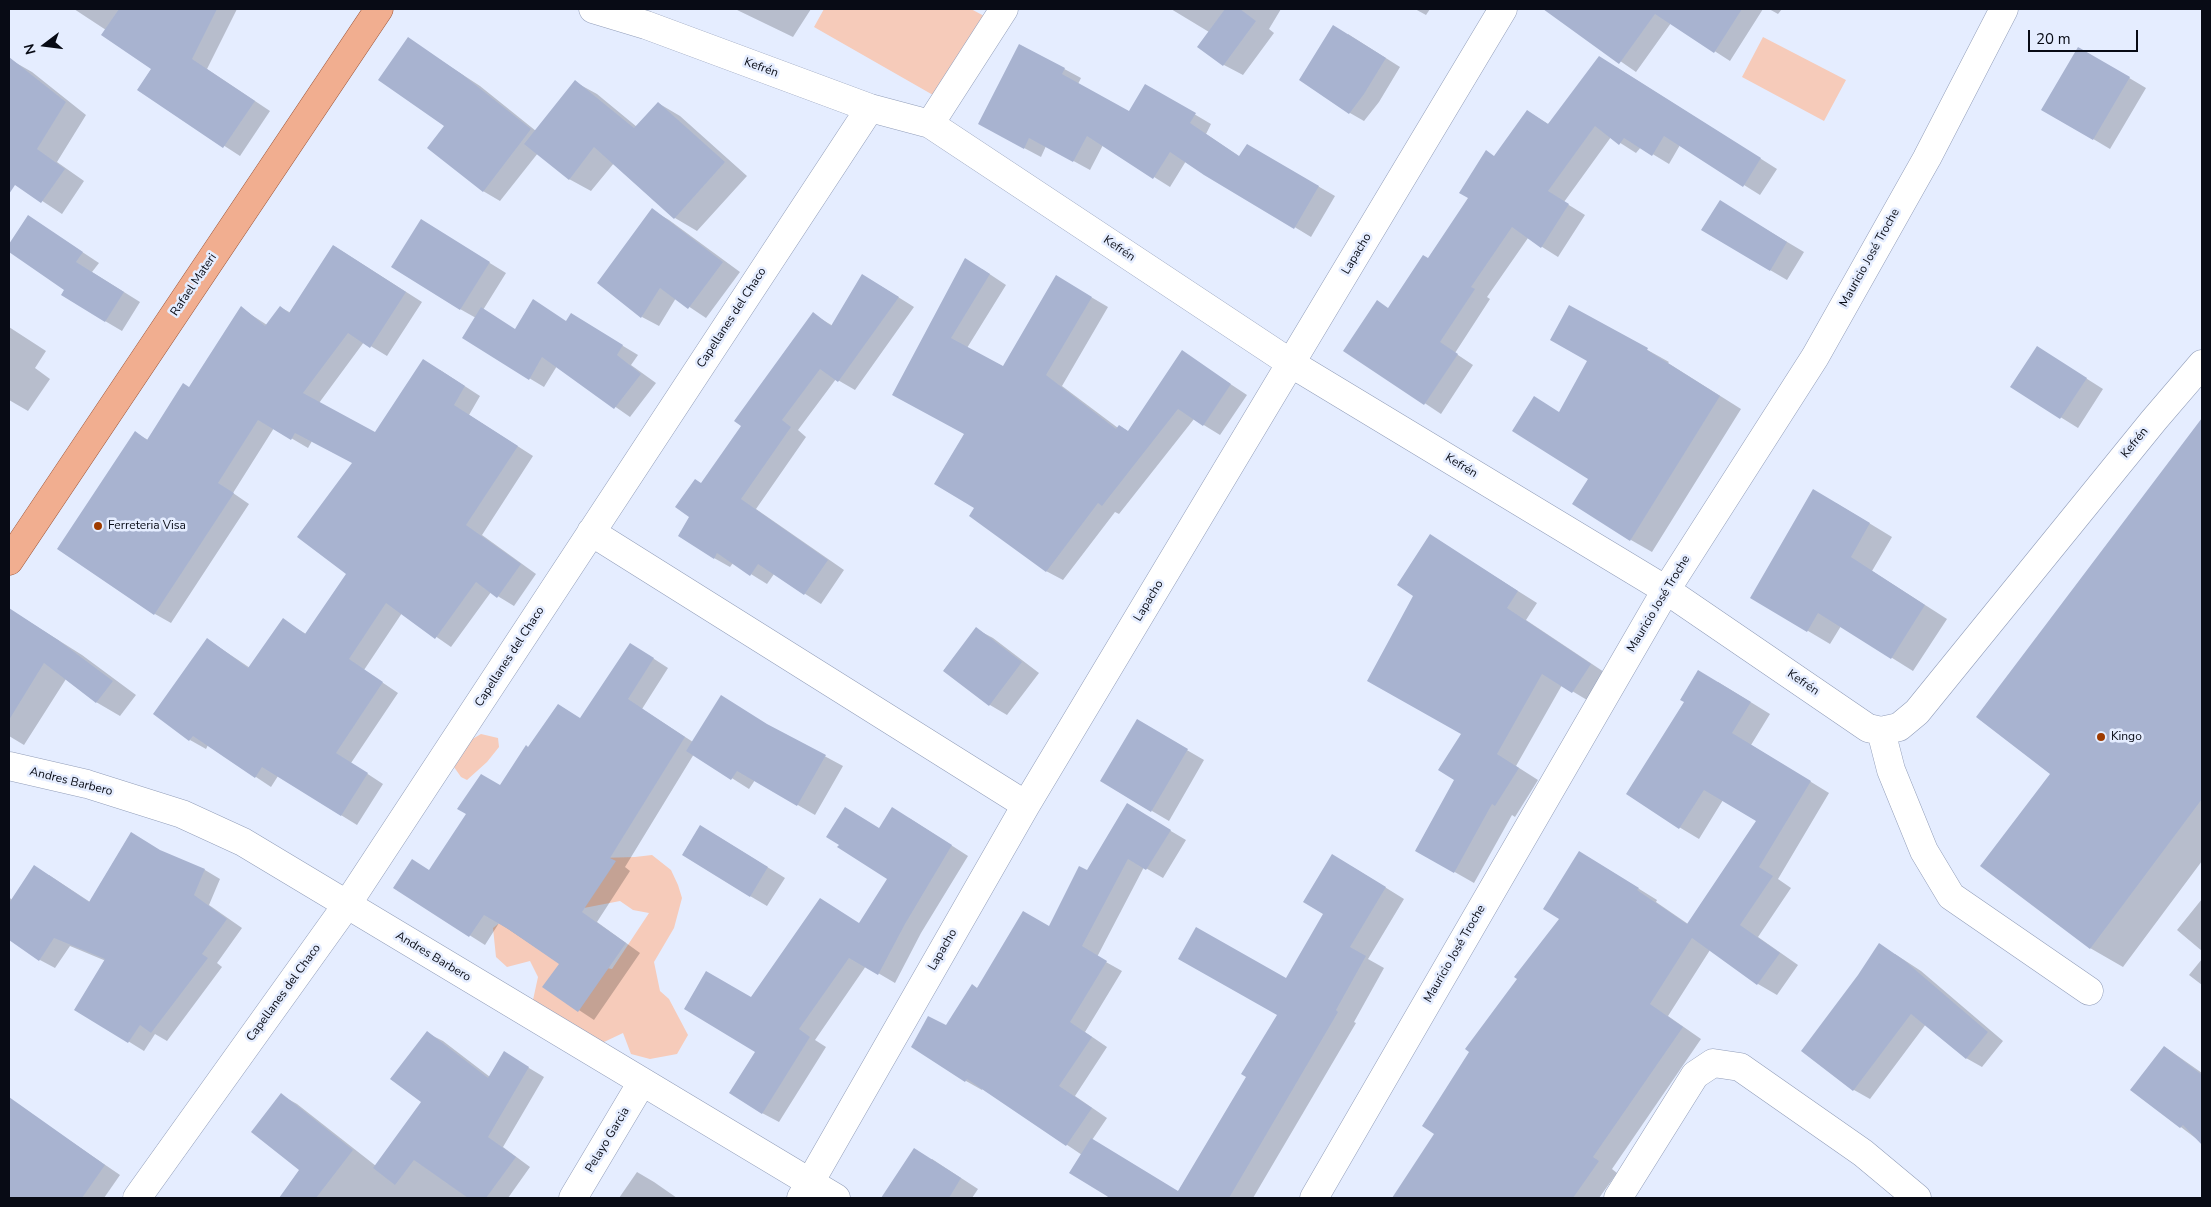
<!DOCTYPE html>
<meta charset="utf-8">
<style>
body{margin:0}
#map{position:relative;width:2211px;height:1207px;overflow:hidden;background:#e5edff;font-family:"Nunito Sans",sans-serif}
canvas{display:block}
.frame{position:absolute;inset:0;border:10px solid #080b15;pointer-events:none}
.north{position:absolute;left:20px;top:20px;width:50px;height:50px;-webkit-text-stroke:4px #e5edff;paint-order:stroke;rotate:255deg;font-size:14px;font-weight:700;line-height:20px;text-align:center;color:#080b15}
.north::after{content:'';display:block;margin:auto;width:18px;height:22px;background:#080b15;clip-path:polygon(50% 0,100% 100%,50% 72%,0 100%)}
.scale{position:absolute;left:2028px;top:30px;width:110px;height:22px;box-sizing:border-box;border:2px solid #080b15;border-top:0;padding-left:6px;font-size:15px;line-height:18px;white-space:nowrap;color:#080b15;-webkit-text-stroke:4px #e5edff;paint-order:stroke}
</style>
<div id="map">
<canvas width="2211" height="1207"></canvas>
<div class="frame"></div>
<div class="north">N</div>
<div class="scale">20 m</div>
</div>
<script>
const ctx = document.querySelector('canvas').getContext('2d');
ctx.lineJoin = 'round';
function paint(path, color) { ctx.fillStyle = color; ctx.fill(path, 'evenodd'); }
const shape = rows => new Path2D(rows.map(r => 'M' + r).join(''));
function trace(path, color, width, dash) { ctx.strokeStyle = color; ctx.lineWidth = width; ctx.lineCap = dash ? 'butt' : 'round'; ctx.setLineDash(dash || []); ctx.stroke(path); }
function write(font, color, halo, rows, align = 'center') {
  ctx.font = font + ' "Nunito Sans",sans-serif'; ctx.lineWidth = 5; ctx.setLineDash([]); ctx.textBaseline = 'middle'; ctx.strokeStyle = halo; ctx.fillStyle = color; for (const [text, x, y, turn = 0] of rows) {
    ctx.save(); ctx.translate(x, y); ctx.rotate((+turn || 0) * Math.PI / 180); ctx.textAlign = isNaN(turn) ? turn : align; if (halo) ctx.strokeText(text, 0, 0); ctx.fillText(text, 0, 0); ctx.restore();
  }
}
paint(shape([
 [824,9,971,9,986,17,940,99,814,27],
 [1763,37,1846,80,1824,121,1742,77],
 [481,734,498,738,499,747,487,762,467,780,461,777,454,767,455,756,457,748],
 [652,855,671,870,678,885,682,898,674,928,654,962,660,991,669,999,688,1035,677,1054,650,1059,631,1054,623,1033,604,1042,573,1051,539,1016,533,1000,538,977,530,961,507,967,496,957,493,928,511,914,591,965,612,969,649,913,633,910,620,901,584,908,598,858,635,857]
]), '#f6cbba');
paint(shape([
 [74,9,151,9,160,15,163,9,237,9,207,69,270,111,240,156,138,90,152,68,106,30],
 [735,9,811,9,793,37],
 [1171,9,1281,9,1269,29,1274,33,1243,75,1224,65,1209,32],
 [1415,9,1430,9,1426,15],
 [1569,9,1763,9,1730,61,1671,23,1636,72,1561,20],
 [1769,9,1782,9,1778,14],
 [1348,34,1400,67,1379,102,1364,121,1350,113],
 [408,39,480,86,536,131,575,82,597,94,637,127,658,103,680,116,747,176,697,231,675,218,614,163,591,191,569,179,538,153,500,201,483,191,446,125],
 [1020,45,1081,78,1078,84,1130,113,1145,85,1211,124,1206,134,1240,157,1247,145,1335,196,1311,237,1186,161,1170,187,1103,145,1090,170,1046,146,1041,157,996,133],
 [2079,48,2146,88,2110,149,2043,109],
 [11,60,32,72,86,115,57,162,84,181,62,214,9,179,9,63],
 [1616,67,1777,169,1760,195,1680,145,1669,164,1641,147,1636,153,1611,137,1564,202,1585,215,1558,257,1528,238,1487,297,1490,299,1455,353,1473,365,1441,414,1345,350,1377,302,1389,309,1428,259,1527,111,1548,124],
 [652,210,669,220,740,272,706,318,676,298,659,326,642,317],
 [1737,212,1804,252,1787,280,1770,270],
 [29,217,99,263,92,272,140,302,122,331,105,321,66,290,9,251,9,246],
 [438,231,506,273,483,310,515,330,567,322,585,323,638,355,631,365,656,383,630,417,557,366,544,387,529,378,476,318,460,309],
 [334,246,422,302,387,356,364,342,319,403,375,434,440,370,480,396,469,415,533,456,482,535,536,574,514,606,491,592,451,647,402,613,364,670,398,693,351,763,383,784,357,825,278,776,271,787,208,745,206,749,190,740,207,639,250,668,283,620,306,634,347,574,354,463,312,441,308,448,274,428,233,493,249,504,171,623,155,614,136,433,148,440,189,389,241,308,267,325,280,307,291,313],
 [982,269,1006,285,967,348,1004,367,1057,277,1108,307,1062,386,1118,428,1120,426,1129,432,1182,352,1247,395,1220,435,1194,419,1119,514,1115,512,1063,580,1046,571,976,508,966,434,910,404],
 [879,285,914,307,855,390,836,379,798,430,806,437,756,509,844,570,821,604,774,574,767,584,733,563,730,567,714,558,691,517,702,485,743,426,813,314,833,326],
 [1569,306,1669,362,1668,363,1741,409,1652,552,1631,540,1590,478,1560,413,1589,360],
 [9,327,46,351,35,368,50,379,28,411,9,400],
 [2054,358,2103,389,2078,428,2012,387],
 [2202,420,2202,861,2123,967,2090,948,2052,773,1978,717],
 [1836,503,1892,537,1872,571,1947,619,1913,671,1841,626,1830,644,1751,597],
 [1448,547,1537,603,1526,620,1610,676,1592,703,1562,685,1516,766,1538,780,1515,817,1512,815,1474,883,1416,850,1455,780,1463,734],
 [9,609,82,655,136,695,120,716,96,702,66,679,24,745,9,736],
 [976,629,993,638,1039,673,1007,715,990,705,944,670],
 [645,653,668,668,642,709,693,742,774,729,843,766,815,815,755,780,749,789,694,754,625,867,630,871,597,922,640,953,594,1020,544,987,561,964,499,923,485,945,395,888,430,871,500,787,529,748,581,719],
 [1718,682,1770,714,1751,745,1829,793,1778,879,1791,888,1758,937,1798,965,1777,995,1758,984,1710,950,1668,1016,1701,1039,1612,1169,1617,1173,1599,1198,1393,1198,1435,1134,1518,979,1599,864,1657,900,1656,902,1688,924,1757,821,1723,800,1699,839,1679,827],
 [1137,721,1204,760,1169,821,1152,811],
 [1127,805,1186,840,1163,878,1144,867,1097,957,1122,971,1085,1032,1107,1047,1075,1096,1107,1118,1092,1140,1178,1192,1248,1077,1279,1014,1287,979,1351,866,1404,899,1368,959,1384,968,1354,1022,1356,1023,1253,1198,1107,1198,1108,1196,1082,1155,983,1088,982,1090,966,1081,946,1027,977,988,1049,928,1087,872],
 [909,818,968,856,921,933,895,983,866,966,815,1040,826,1047,779,1122,762,1113,752,999,860,924,889,878,840,845],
 [717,836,785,878,767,906,750,896],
 [161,852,205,870,220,879,209,905,242,928,217,963,222,967,167,1041,155,1034,144,1051,76,1009,106,961,70,946,55,968,40,960,9,938,9,897,12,900,49,875,90,902],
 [2202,899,2202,951,2177,930],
 [1895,954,1921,971,2003,1041,1982,1067,1966,1058,1926,1024,1870,1099,1854,1090,1803,1051],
 [2202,959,2202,985,2189,975],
 [427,1033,443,1041,490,1077,519,1062,544,1077,503,1147,530,1167,508,1198,280,1198,300,1170,281,1095,297,1104,376,1166,422,1102],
 [2165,1047,2202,1073,2202,1143,2132,1090],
 [15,1103,120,1175,104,1198,9,1198,9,1111],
 [932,1159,978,1189,972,1198,901,1198,888,1190],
 [637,1172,654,1182,677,1198,619,1198]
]), '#0003');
paint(shape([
 [119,9,217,9,192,59,255,101,223,148,137,90,151,69,101,35],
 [1225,9,1240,9,1256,21,1223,66,1197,47],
 [1543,9,1742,9,1714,53,1655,14,1619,64],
 [1333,25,1386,58,1364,94,1349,114,1299,80],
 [408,37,463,75,531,129,483,192,427,148,444,126,378,80],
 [1019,44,1065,68,1062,74,1129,111,1145,84,1196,113,1190,123,1239,156,1247,144,1319,186,1294,229,1204,175,1170,152,1153,179,1087,136,1073,162,1029,138,1024,149,978,124],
 [2078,47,2130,77,2093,140,2041,110],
 [1599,56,1761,158,1743,187,1664,136,1652,156,1624,138,1619,145,1595,126,1548,191,1569,204,1541,248,1512,227,1471,287,1475,289,1440,342,1458,354,1424,405,1343,351,1377,300,1388,308,1423,255,1428,258,1468,198,1459,193,1486,150,1494,156,1527,110,1548,124],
 [9,57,66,102,37,149,65,169,41,203,15,185,9,194],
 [575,80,634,128,658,102,725,162,674,219,594,147,569,180,524,144],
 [1720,200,1787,242,1770,271,1701,230],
 [652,208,723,262,688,309,660,288,641,318,597,283],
 [28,215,83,252,76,262,124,292,105,322,61,295,64,290,9,252,9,244],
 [421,219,490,262,460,310,391,267],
 [333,245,406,292,370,348,348,333,303,393,375,432,423,359,465,386,454,405,518,446,466,525,521,564,497,598,476,582,435,639,386,603,349,659,383,682,336,753,368,773,341,816,262,767,255,778,193,736,189,741,153,714,207,638,248,668,283,618,305,634,346,574,297,537,352,463,295,433,291,440,258,420,218,483,234,493,154,615,57,549,135,431,147,440,183,383,189,387,241,306,265,326,280,306,289,313],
 [965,258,990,274,951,338,1003,366,1056,275,1092,297,1046,375,1116,429,1119,425,1128,431,1182,350,1231,384,1203,426,1178,409,1102,506,1098,503,1046,572,969,516,974,508,934,484,964,434,892,395],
 [862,274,899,297,838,382,820,369,782,420,791,427,741,499,828,560,804,595,758,564,750,576,717,553,714,559,678,536,689,517,675,507,695,479,701,483,741,426,734,421,813,312,831,326],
 [533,299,566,321,571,313,623,345,617,355,641,374,614,409,542,357,529,380,462,338,481,307,515,329],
 [1569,305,1648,348,1647,350,1720,396,1630,541,1572,504,1588,479,1512,431,1534,396,1559,412,1587,361,1550,340],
 [2037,346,2087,378,2060,419,2010,387],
 [2202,418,2202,799,2090,949,1980,866,2050,774,1976,717],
 [1813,489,1870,523,1851,557,1925,605,1891,659,1818,613,1807,632,1750,598],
 [1430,534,1518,591,1507,608,1591,664,1572,693,1542,674,1497,754,1519,768,1495,806,1492,804,1454,873,1415,851,1454,780,1438,770,1461,734,1367,681,1413,596,1397,585],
 [9,608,58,640,113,681,96,703,44,663,9,720],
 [976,627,1022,662,989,706,943,671],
 [630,643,654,658,628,699,685,737,610,858,616,861,582,912,626,943,578,1012,542,987,559,964,508,929,484,915,469,937,393,888,412,859,429,870,466,814,457,809,481,774,500,785,526,745,528,747,558,704,580,718],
 [1698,670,1751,702,1732,733,1811,781,1759,867,1773,876,1740,925,1780,953,1757,985,1692,938,1650,1004,1683,1027,1593,1157,1599,1161,1573,1198,1392,1198,1434,1134,1422,1126,1469,1052,1465,1049,1517,979,1514,977,1559,919,1543,909,1579,851,1639,888,1637,890,1687,924,1756,821,1704,790,1679,829,1626,794,1684,702,1680,700],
 [721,695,767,724,826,755,797,806,737,771,731,780,686,751],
 [1137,719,1188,749,1151,812,1100,781],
 [1127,803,1171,830,1146,870,1128,859,1082,946,1107,961,1070,1022,1092,1037,1059,1086,1092,1108,1066,1146,967,1079,965,1082,911,1047,928,1016,946,1025,972,984,977,988,1023,911,1049,926,1079,866,1087,870],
 [845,807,879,828,892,807,952,845,905,924,878,975,849,958,799,1029,810,1037,762,1114,729,1093,755,1052,684,1009,706,971,751,997,820,898,859,923,887,879,837,847,839,845,826,837],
 [700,825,768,867,750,897,682,855],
 [131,832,160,850,205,869,194,895,227,919,202,954,208,958,151,1033,140,1025,128,1043,74,1010,105,959,54,938,39,961,9,940,9,903,34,865,89,902],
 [1332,854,1386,887,1350,947,1366,956,1336,1010,1338,1012,1229,1198,1110,1198,1069,1173,1091,1138,1178,1191,1246,1077,1241,1074,1277,1015,1178,959,1196,927,1286,978,1323,914,1303,902],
 [1879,943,1905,961,1988,1032,1966,1059,1911,1014,1853,1091,1801,1051,1858,975],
 [427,1031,488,1078,504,1051,529,1067,488,1137,516,1157,486,1198,468,1198,414,1160,395,1185,373,1168,421,1102,390,1079],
 [2164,1046,2202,1075,2202,1145,2183,1125,2180,1128,2130,1090],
 [281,1093,353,1150,316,1198,279,1198,299,1170,251,1132],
 [9,1097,105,1165,82,1198,9,1198],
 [914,1148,961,1178,949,1198,881,1198]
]), '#a8b3d0');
const minor = shape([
 [593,9,646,25,870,108,930,124,1292,364,1666,590,1868,728,1881,731,1899,727,1917,712,2154,420,2202,364],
 [930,124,1004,9],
 [591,532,1026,805],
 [1881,731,1891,770,1924,851,1951,896,2089,991],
 [9,766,87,784,182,814,243,842,836,1198],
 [137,1198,346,906,870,108],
 [573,1198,642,1082],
 [801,1198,1026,805,1503,9],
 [1314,1198,1666,590,1815,357,1927,158,2004,9],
 [1618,1198,1695,1075,1713,1063,1740,1067,1863,1153,1917,1198]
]);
const major = shape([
 [9,561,379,9]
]);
trace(minor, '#919db9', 29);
trace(major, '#9a5235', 29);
trace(minor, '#fff', 28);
trace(major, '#f1ae90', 28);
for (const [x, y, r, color] of [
 [98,526,5,"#9e3b00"],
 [2101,737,5,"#9e3b00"]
]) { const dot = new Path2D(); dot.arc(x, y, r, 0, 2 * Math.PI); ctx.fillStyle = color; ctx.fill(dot); trace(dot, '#e5edff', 2); }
write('12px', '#080b15', '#e5edff', [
 ["Kefrén",761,68,20],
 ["Kefrén",1119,249,34],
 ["Lapacho",1357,254,-59],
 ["Mauricio José Troche",1870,258,-61],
 ["Rafael Materi",194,285,-56],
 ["Capellanes del Chaco",732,318,-57],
 ["Kefrén",2135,443,-51],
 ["Kefrén",1461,466,31],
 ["Lapacho",1149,601,-59],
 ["Mauricio José Troche",1659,604,-59],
 ["Capellanes del Chaco",510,657,-57],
 ["Kefrén",1803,683,34],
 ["Andres Barbero",71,782,14],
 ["Lapacho",943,950,-60],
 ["Mauricio José Troche",1455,954,-60],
 ["Andres Barbero",433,957,31],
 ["Capellanes del Chaco",284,993,-54],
 ["Pelayo Garcia",608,1140,-59]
]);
write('12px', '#080b15', '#e5edff', [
 ["Ferreteria Visa",108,526],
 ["Kingo",2111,737]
], 'left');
</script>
